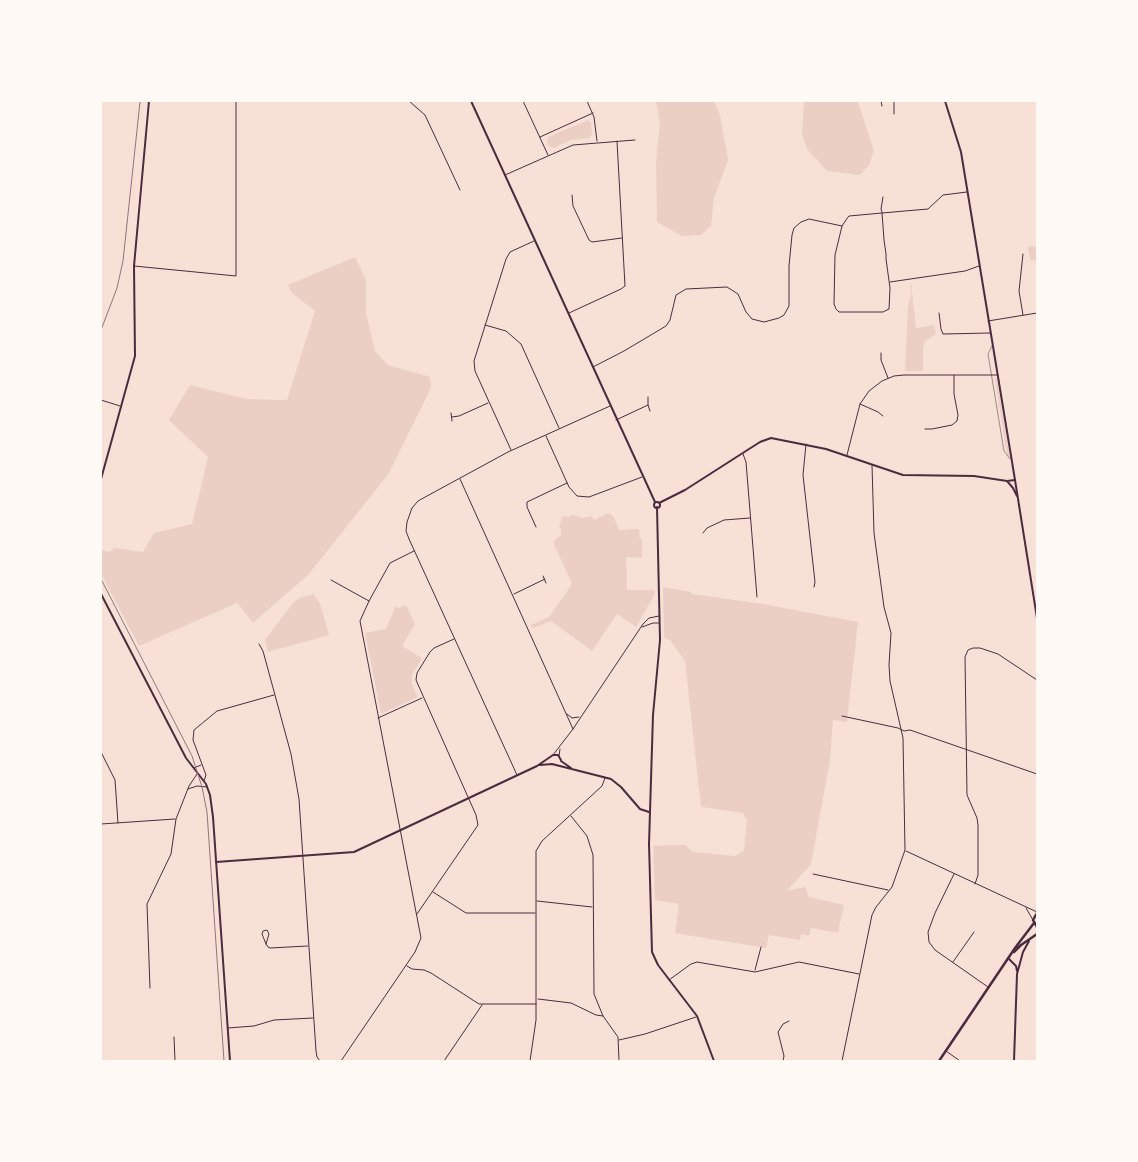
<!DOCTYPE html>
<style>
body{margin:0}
#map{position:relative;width:1138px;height:1162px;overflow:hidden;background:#f7e1d7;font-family:"Golos Text",sans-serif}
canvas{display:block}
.frame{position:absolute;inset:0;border:102px solid #fffaf5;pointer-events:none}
</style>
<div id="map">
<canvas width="1138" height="1162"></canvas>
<div class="frame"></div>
</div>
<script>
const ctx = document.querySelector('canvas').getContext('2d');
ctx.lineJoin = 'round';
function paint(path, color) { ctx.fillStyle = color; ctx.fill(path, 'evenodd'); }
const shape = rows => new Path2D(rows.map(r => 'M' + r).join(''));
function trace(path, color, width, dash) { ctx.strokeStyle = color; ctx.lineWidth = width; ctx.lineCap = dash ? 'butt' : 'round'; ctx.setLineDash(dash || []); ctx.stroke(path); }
paint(shape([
 [656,101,714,101,720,115,728,160,714,198,711,226,701,235,682,236,657,222,656,162,660,123],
 [804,101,858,102,874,151,869,165,860,175,827,171,807,149,802,135],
 [588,120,591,123,592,134,589,138,571,140,554,148,549,146,547,142,548,137],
 [1031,246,1037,247,1037,261,1030,260,1028,247],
 [355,257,366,280,366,313,375,351,388,365,430,377,431,388,389,473,309,574,253,623,237,603,139,646,101,574,101,550,109,552,115,548,143,552,154,533,192,524,208,457,169,420,190,385,247,399,287,400,315,311,292,293,288,285],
 [911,283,916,328,934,325,936,334,925,341,923,348,923,371,905,371,908,306,911,295,910,284],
 [996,378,997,379,1010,458,1007,455,995,379],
 [608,513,614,517,619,530,639,529,640,539,642,539,642,558,626,557,627,590,655,590,655,594,636,627,617,614,592,651,551,621,533,628,531,625,549,617,572,584,553,542,561,535,561,530,559,526,563,516,567,517,571,516,572,514,582,518,592,516,594,520],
 [663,587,691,592,692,594,763,604,858,622,847,722,833,720,830,760,811,864,787,891,805,887,809,897,844,905,838,933,811,928,809,936,801,934,800,940,769,935,766,948,675,933,679,904,655,900,653,846,685,845,693,852,735,856,744,850,747,820,743,813,701,807,685,661,670,640,664,638],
 [313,594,320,603,329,635,268,652,265,640,292,604,299,598],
 [406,605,415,624,402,646,422,658,412,675,412,684,418,697,381,714,365,633,386,629,396,606,399,608]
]), '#ebcfc5');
trace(shape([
 [992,346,988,354,1004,451,1010,459]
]), '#4a2c40', 0.5);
trace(shape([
 [409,101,425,115,460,190],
 [523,101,548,155],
 [587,101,594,117,597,141],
 [868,101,869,101],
 [881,101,882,106],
 [894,101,894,114],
 [540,137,593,113],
 [505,175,573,145,635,140],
 [572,195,573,206,589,240,592,242,622,238],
 [883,197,881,209,882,212,882,213,884,240,886,254,886,259,890,288,889,309,883,312,839,312,836,309,834,304,835,255,842,226,848,217,849,216,882,213,928,209,943,195,967,192],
 [134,266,236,276,236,101],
 [890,282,965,271,979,266],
 [569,313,621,289,625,286,617,141],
 [939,313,941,329,943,334,990,333],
 [1023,315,1019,291,1023,254],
 [988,321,1037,313],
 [485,325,506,331,521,344,559,428],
 [881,353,881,360,888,378],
 [593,367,624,351,666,326,670,320,676,295,686,289,727,287,738,294,746,312,752,319,764,322,779,318,784,315,789,306,789,266,792,235,794,228,801,222,809,219,842,226],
 [648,397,648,405,650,411],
 [101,400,120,406],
 [860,404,878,412,883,416],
 [451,413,452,421],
 [452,417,459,416,488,403],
 [616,420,648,405],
 [925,429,932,429,952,425,957,421,958,415,954,394,954,375],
 [546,436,569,487,577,496,589,497,642,477],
 [806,444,803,475,815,582,814,587],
 [511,450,475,371,474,361,506,259,510,252,534,241],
 [743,454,746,462,757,597],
 [847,455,860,404,869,391,882,381,894,376,904,375,997,375],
 [460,479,573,729],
 [536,527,527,507,527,502,567,483],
 [703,533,707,528,724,520,750,518],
 [543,576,546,583],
 [331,580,369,601],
 [514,594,545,579],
 [642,627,653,623,659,623],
 [259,644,263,651,291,754,299,799,316,1051,317,1057,320,1061],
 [567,714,572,718,579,717],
 [842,716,898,728,904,731,910,730,1037,774],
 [378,718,422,698],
 [101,752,115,780,118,823],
 [553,755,573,729,643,624,649,618,659,616],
 [559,756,560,749],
 [194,768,201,765],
 [517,775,409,539,406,531,407,522,412,508,418,501,427,496,508,452,610,406],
 [204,781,206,775,193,740,194,730,217,711,274,695],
 [188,789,197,786,207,787],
 [571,816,587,836,593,855,594,994,603,1016,618,1037,619,1061],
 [101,824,175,819],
 [906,851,1037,912],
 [813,874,888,890],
 [954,874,935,913,928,932,929,942,935,950,988,987],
 [975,884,978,875,978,825,977,818,967,795,965,657,968,650,973,648,980,648,998,654,1037,680],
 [433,892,466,913,535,913],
 [537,901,592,907],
 [1026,908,1033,920],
 [417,914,478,825,476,815,416,680,417,673,430,652,434,648,454,639],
 [266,944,269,934,267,930,263,931,262,934,266,944,268,947,270,948,308,946],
 [953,962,974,932],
 [407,966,412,969,424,970,431,973,479,1004,536,1004],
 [755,970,761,947],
 [669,980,691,964,697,962,755,972,799,962,859,974],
 [150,988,147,904,171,854,176,819,189,786,197,774],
 [538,999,571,1003,596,1015,603,1016],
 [228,1028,254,1026,274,1020,313,1018],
 [174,1037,175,1061],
 [619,1040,645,1034,696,1017],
 [946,1051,960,1061],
 [341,1061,415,952,421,938,360,621,369,601,390,563,414,551],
 [444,1061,482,1005],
 [530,1061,536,1020,536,851,542,841,602,786,605,778],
 [783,1061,784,1056,778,1032,783,1024,789,1021],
 [842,1061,872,915,876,907,892,887,905,850,903,738,890,681,889,665,891,633,884,607,874,533,872,465]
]), '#4a2c40', 1);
trace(shape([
 [945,101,961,152,1015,480],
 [657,507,660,640,653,715,649,844,652,952,658,965,697,1016,714,1061],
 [561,761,571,768],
 [540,765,552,764,611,779,621,787,640,809,649,812],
 [216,862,354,852,537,766,553,755,558,755,561,760]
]), '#4a2c40', 2);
trace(shape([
 [471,101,655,502],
 [101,479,135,356,134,266,149,101],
 [1007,481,1013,488,1017,496],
 '654 505a3 3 0 1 1 6 0a3 3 0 1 1-6 0Z',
 [659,503,685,490,760,442,771,438,826,449,903,475,974,476,1007,481,1015,480,1037,618],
 [101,594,186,758,206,784,210,795,213,817,230,1061],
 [1009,959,1016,966,1017,971],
 [1014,1061,1017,974,1023,952,1029,941]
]), '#4a2c40', 2);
trace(shape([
 [1037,913,1033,920,1037,927],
 [1014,952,1021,945,1037,934],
 [939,1061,1015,948,1034,923]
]), '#4a2c40', 2.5);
trace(shape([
 [101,330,117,288,123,261,140,102],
 [101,579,192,756,202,787,207,812,224,1061]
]), '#8f747c', 1);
</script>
